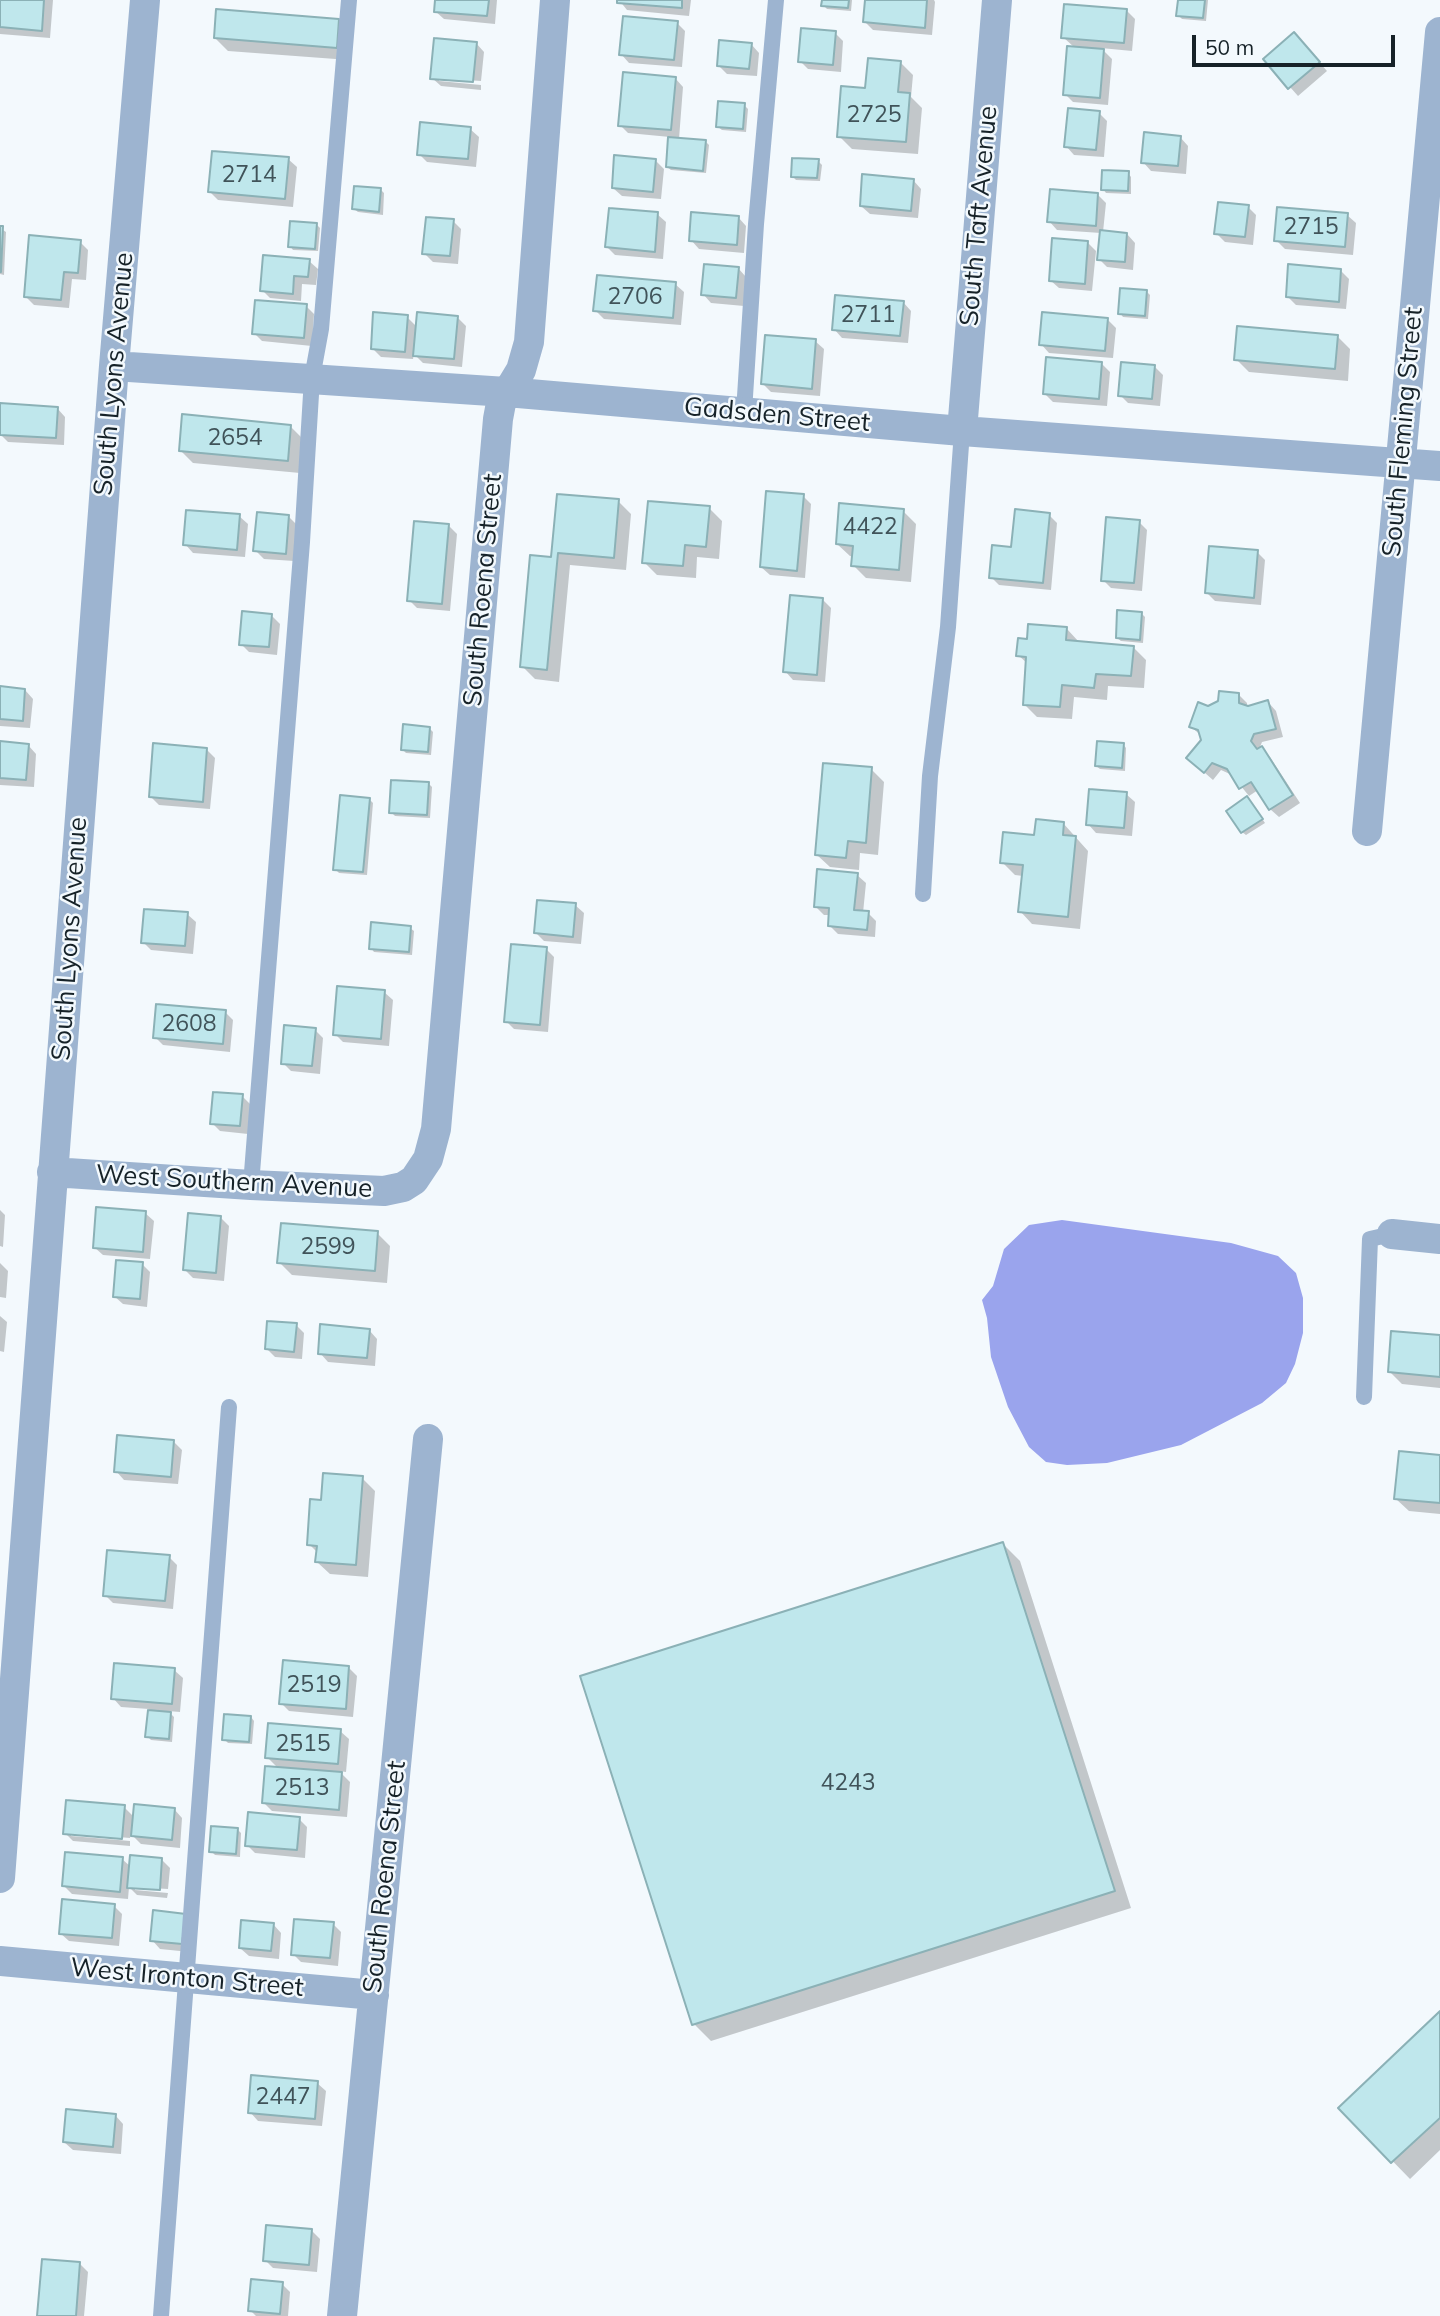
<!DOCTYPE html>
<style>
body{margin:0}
#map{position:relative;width:1440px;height:2316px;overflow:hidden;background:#f3f9fd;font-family:Mulish,sans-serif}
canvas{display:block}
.scale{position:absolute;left:1192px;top:35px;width:203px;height:32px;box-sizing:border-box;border:4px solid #162228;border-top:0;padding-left:9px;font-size:21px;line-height:24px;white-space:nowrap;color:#162228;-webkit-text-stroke:5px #f3f9fd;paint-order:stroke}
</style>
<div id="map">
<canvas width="1440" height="2316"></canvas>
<div class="scale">50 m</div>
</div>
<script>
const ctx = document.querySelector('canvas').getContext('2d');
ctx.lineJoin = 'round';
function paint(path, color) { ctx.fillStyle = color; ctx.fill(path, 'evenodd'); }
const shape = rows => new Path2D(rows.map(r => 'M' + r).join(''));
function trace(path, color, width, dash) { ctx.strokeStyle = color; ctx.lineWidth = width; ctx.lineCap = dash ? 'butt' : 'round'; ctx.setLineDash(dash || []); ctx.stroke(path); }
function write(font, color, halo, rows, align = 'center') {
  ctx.font = font + ' Mulish,sans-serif'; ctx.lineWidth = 5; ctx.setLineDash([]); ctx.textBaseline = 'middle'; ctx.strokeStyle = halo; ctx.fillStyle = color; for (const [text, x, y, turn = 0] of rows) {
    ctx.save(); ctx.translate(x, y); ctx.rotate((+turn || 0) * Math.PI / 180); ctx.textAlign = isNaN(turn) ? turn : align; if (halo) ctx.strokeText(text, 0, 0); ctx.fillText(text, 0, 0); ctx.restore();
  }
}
paint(shape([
 [1062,1220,1231,1243,1278,1256,1296,1273,1303,1298,1303,1333,1295,1364,1286,1383,1262,1403,1181,1445,1107,1463,1067,1465,1046,1462,1029,1447,1008,1407,991,1357,987,1318,982,1300,993,1286,1004,1249,1029,1225]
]), '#9aa4ed');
paint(shape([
 [0,0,53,0,50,38,0,34],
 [436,0,497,0,495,24,444,19,435,11],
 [619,0,691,0,689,16,627,10],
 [823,0,852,0,851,11,827,9,823,5],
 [866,0,934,0,935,2,932,35,873,30,865,22],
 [1179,0,1208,0,1206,21,1182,19,1178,15],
 [1127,11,1135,19,1132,51,1101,48,1112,59,1108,105,1073,102,1065,94,1075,48,1063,37],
 [338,20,351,33,349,60,228,51,215,38],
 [677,23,685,31,682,67,629,63,621,54],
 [835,33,843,41,841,72,808,69,800,61],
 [476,43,484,52,481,81,439,78,439,81,481,85,481,90,441,86,432,78],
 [1302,43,1327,71,1298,96,1290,87],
 [751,44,759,53,757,76,727,74,718,65],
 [900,62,913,75,911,97,922,108,918,154,852,149,839,136,867,90],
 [675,78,683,87,679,139,705,141,709,145,706,173,671,170,667,167,670,137,628,133,620,125],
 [744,105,748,109,746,132,722,130,718,127],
 [1099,113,1107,121,1104,157,1074,155,1066,146],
 [470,129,479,137,476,167,427,162,419,154],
 [1180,137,1188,146,1186,174,1151,171,1143,162],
 [288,159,297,167,293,207,218,200,210,192],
 [655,160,664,169,661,199,622,196,613,188],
 [818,161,822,165,820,181,796,180,792,176],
 [1128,173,1131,177,1131,194,1106,193,1103,189],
 [913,180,921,189,918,218,870,214,861,206],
 [381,190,384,193,383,215,358,212,354,209],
 [1098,195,1106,203,1103,232,1127,234,1135,243,1133,270,1107,267,1099,259,1101,233,1057,230,1049,221],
 [1248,207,1256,215,1253,245,1225,242,1216,233],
 [657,214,666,222,663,259,615,255,607,247],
 [1347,215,1356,223,1353,255,1285,249,1276,240],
 [738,217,746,226,744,253,699,249,691,240],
 [453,221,461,229,458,264,433,262,424,253],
 [316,224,320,228,318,251,293,250,290,246],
 [0,228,6,232,4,275,0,274],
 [80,242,88,250,86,280,72,279,69,308,34,305,26,297],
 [1088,243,1096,251,1092,291,1059,288,1050,280],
 [309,261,318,269,316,285,302,284,301,301,270,298,262,290],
 [738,268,746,277,744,306,711,303,703,294],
 [1341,271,1349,279,1346,309,1296,305,1287,296],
 [675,284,684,292,681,325,604,319,595,310],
 [1146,291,1150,295,1148,319,1123,317,1120,313],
 [903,302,911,311,908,343,842,338,834,329],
 [306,306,314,314,312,346,262,341,254,333],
 [407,317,417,327,457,317,466,326,462,367,423,363,414,354,413,359,381,357,373,349],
 [1107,319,1116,328,1113,358,1049,353,1041,344],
 [1338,337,1350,349,1348,381,1249,372,1236,359],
 [815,341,824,349,820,396,771,392,763,384],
 [1101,363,1110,372,1107,406,1053,402,1044,393],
 [1154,366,1163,375,1160,406,1128,403,1120,395],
 [57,408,65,417,64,445,8,442,0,434],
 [291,427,303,439,300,473,193,463,180,450],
 [558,496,618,501,631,514,626,570,570,565,559,682,535,679,522,666,553,559],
 [803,496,811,504,805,578,770,575,761,567],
 [709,508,722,521,719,559,697,557,696,578,657,575,644,562],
 [903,511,916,524,911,582,866,578,853,565,854,557,850,556,837,544],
 [1049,515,1057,523,1051,590,999,585,991,577,1013,548],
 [239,516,248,524,245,557,193,553,185,544],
 [289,517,297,525,294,561,264,559,255,550],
 [1139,522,1147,530,1142,591,1111,588,1103,580],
 [449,526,457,534,450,611,417,608,409,600],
 [1257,552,1265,560,1261,605,1215,601,1207,593],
 [823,600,831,608,825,682,793,680,785,671],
 [1141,613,1145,617,1143,643,1121,641,1117,638],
 [272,616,280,624,277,655,249,652,241,644],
 [1067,629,1079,642,1133,647,1146,660,1144,688,1108,686,1107,700,1074,697,1072,719,1037,717,1024,704,1028,664,1018,655,1029,640],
 [0,688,25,690,33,699,30,728,0,726],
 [1239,695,1247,703,1247,708,1268,702,1276,711,1283,737,1262,742,1260,747,1270,757,1300,803,1279,817,1270,809,1258,790,1249,796,1232,775,1221,770,1213,780,1197,766,1203,740,1202,736,1191,727,1208,708],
 [429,728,433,732,431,755,406,753,403,750],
 [0,743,28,745,36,754,34,787,0,785],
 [1123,744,1126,748,1125,771,1100,769,1096,766],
 [207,750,215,758,210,809,159,805,150,796],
 [871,769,884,782,878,855,860,853,859,870,830,867,817,855],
 [428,783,432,787,430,818,395,816,391,812],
 [1126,794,1135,802,1132,836,1096,833,1088,824],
 [369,799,373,803,367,875,339,873,335,869],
 [1251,802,1265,823,1246,835,1242,832],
 [1063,823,1088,851,1080,929,1032,924,1020,911,1023,876,1015,875,1002,862,1036,837],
 [857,875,866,883,863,913,868,913,876,921,875,937,838,934,829,925,830,915,824,915,815,906],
 [575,905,584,913,581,944,544,941,536,933],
 [187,914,196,922,193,954,151,950,143,942],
 [410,928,414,931,412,955,374,952,371,948],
 [546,949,554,957,548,1032,514,1029,506,1021],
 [384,992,393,1000,389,1046,343,1042,335,1034],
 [225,1012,233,1020,230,1052,163,1045,155,1037],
 [315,1030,323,1038,320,1074,291,1071,283,1063],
 [242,1096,250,1104,248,1134,220,1131,212,1123],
 [0,1210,5,1215,3,1247,0,1246],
 [145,1213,154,1221,150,1259,103,1255,94,1247],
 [221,1218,229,1226,224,1281,193,1278,185,1270],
 [377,1233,390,1246,387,1283,292,1275,279,1262],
 [0,1263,8,1271,6,1298,0,1297],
 [142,1264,150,1272,147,1307,123,1304,114,1296],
 [0,1316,7,1322,4,1352,0,1351],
 [296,1325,304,1333,302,1359,275,1357,267,1349],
 [369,1330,377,1339,375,1366,328,1362,320,1353],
 [1440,1337,1440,1388,1402,1384,1390,1372],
 [173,1441,182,1450,178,1484,124,1480,116,1471],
 [1440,1457,1440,1514,1409,1511,1396,1499],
 [362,1478,375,1491,368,1577,330,1574,317,1562,318,1553,309,1544],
 [1003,1544,1020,1561,1131,1908,711,2041,694,2024],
 [169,1557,177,1565,173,1609,113,1603,105,1595],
 [349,1668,357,1676,353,1717,289,1711,281,1703],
 [174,1670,183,1678,180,1712,168,1711,174,1717,172,1742,151,1740,147,1736,149,1709,121,1707,113,1698],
 [251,1717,254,1721,252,1744,228,1743,224,1739],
 [340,1731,349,1739,346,1772,339,1771,350,1782,347,1817,272,1811,264,1803,278,1768,267,1757],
 [124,1807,134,1817,174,1809,182,1818,180,1848,141,1844,131,1834,130,1838,71,1833,71,1836,130,1841,130,1846,73,1841,65,1833],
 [299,1819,307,1827,305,1858,255,1853,247,1845],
 [238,1830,241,1833,240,1857,215,1855,211,1851],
 [122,1859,131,1867,162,1860,170,1868,168,1889,135,1887,135,1890,168,1893,167,1898,137,1895,129,1887,128,1899,72,1894,64,1886],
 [114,1906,122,1914,119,1946,69,1941,60,1933],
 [155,1912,190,1952,160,1949,152,1940],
 [273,1924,281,1933,279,1959,249,1956,240,1948],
 [333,1924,341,1932,338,1966,301,1962,293,1954],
 [1440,2014,1440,2150,1410,2179,1341,2108],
 [317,2083,326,2091,322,2126,258,2121,250,2112],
 [115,2115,123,2124,121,2154,73,2150,64,2142],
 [312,2231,320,2239,317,2272,273,2268,265,2260],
 [80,2264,88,2272,84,2316,39,2316],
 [282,2284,290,2292,288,2316,256,2316,250,2310]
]), '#0003');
const building = shape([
 [0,0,44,0,42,31,0,27,0,0],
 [435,0,489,0,487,16,434,12,435,0],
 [617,0,682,0,682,8,617,3,617,0],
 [822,0,849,0,848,8,821,6,822,0],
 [865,0,927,0,925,28,863,22,865,0],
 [1178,0,1205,0,1203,18,1176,16,1178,0],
 [1064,4,1127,9,1124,43,1061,38,1064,4],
 [216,9,339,19,337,48,214,38,216,9],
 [623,16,678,21,674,60,619,55,623,16],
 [801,28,836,31,833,65,798,62,801,28],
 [1294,32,1320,62,1288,89,1263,59,1294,32],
 [434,38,477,42,473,82,430,79,434,38],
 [719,40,752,43,749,69,717,66,719,40],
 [1067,46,1104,49,1100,98,1063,95,1067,46],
 [868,58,901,61,898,92,910,93,906,142,837,137,841,86,865,88,868,58],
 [623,72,676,77,671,130,618,126,623,72],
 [718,101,745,103,743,129,716,127,718,101],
 [1068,108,1100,111,1096,150,1064,147,1068,108],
 [420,122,471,127,468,159,417,155,420,122],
 [1144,132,1181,136,1178,166,1141,163,1144,132],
 [668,137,706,140,703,171,666,167,668,137],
 [212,151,289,157,285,199,208,192,212,151],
 [614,155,656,159,653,192,612,188,614,155],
 [792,158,819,159,817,178,791,177,792,158],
 [1102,170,1129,171,1128,191,1101,190,1102,170],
 [862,174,914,179,911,211,860,206,862,174],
 [354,186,381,188,379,212,352,209,354,186],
 [1050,189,1098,193,1096,226,1047,222,1050,189],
 [1218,202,1249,205,1245,237,1214,234,1218,202],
 [1277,207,1348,213,1345,247,1274,241,1277,207],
 [609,208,658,212,655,252,605,247,609,208],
 [691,212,739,216,737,245,689,241,691,212],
 [426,217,454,219,450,256,422,254,426,217],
 [290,221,317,223,315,249,288,247,290,221],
 [0,226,3,226,1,272,0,272,0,226],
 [1100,230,1127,233,1125,262,1097,260,1100,230],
 [29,235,81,240,78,273,64,272,61,300,24,297,29,235],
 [1052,238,1088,241,1085,284,1049,281,1052,238],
 [263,255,310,259,308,277,294,276,293,294,260,291,263,255],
 [704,264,739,267,736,298,701,295,704,264],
 [1288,264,1341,269,1339,302,1286,297,1288,264],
 [597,275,676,282,673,318,593,311,597,275],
 [1120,288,1147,290,1145,316,1118,314,1120,288],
 [835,295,904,301,900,336,832,330,835,295],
 [255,300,307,304,304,338,252,334,255,300],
 [373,312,408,315,405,352,371,349,373,312],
 [417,312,458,316,454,359,413,356,417,312],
 [1042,312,1108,318,1105,351,1039,345,1042,312],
 [1237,326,1338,335,1335,369,1234,360,1237,326],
 [765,335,816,339,812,389,761,384,765,335],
 [1046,357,1102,362,1099,399,1043,394,1046,357],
 [1121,362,1155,365,1152,399,1118,396,1121,362],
 [0,403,58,407,56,438,0,435,0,403],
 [182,414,291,425,288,461,179,451,182,414],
 [766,491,804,494,797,571,760,567,766,491],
 [557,494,619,499,614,558,558,553,547,670,520,667,530,555,551,557,557,494],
 [648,501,710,506,706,547,685,545,683,566,642,563,648,501],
 [839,503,904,509,899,570,851,566,853,546,836,544,839,503],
 [1015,509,1050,513,1043,583,989,578,992,545,1011,547,1015,509],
 [186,510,240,514,237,550,183,545,186,510],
 [257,512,289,515,286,554,253,551,257,512],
 [1106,517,1140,520,1134,583,1101,581,1106,517],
 [414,521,449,524,442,604,407,601,414,521],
 [1209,546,1258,550,1254,598,1205,593,1209,546],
 [790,595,823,598,817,675,783,672,790,595],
 [1117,610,1142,612,1140,640,1116,638,1117,610],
 [242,611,272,614,269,647,239,645,242,611],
 [1028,624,1067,627,1066,640,1134,646,1131,676,1096,674,1094,688,1062,685,1060,707,1023,705,1026,657,1016,656,1018,638,1027,639,1028,624],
 [0,686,25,689,23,721,0,719,0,686],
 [1219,691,1239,693,1239,703,1248,706,1268,700,1276,729,1254,734,1251,741,1257,749,1262,746,1293,795,1269,810,1251,782,1239,789,1227,769,1212,763,1204,773,1186,758,1201,740,1198,730,1189,727,1198,702,1208,706,1218,701,1219,691],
 [403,724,430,727,428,752,401,750,403,724],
 [0,741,29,744,26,780,0,778,0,741],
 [1097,741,1124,743,1122,768,1095,766,1097,741],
 [153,743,207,748,203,802,149,797,153,743],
 [823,763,872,767,866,843,848,841,846,858,815,855,823,763],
 [391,780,429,782,427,815,389,813,391,780],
 [1089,789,1127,792,1124,828,1086,825,1089,789],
 [340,795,370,798,363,872,333,870,340,795],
 [1247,796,1263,819,1241,833,1226,811,1247,796],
 [1036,819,1064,822,1063,835,1076,836,1068,917,1018,912,1023,865,1000,863,1003,832,1034,835,1036,819],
 [817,869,858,873,854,910,869,911,867,930,828,926,829,908,814,907,817,869],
 [537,900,576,903,573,937,534,933,537,900],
 [144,909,188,912,185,946,141,943,144,909],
 [371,922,411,926,409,952,369,949,371,922],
 [511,944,547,947,540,1025,504,1022,511,944],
 [337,986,385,990,381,1039,333,1035,337,986],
 [156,1004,226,1010,223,1044,153,1038,156,1004],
 [284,1025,316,1028,312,1066,281,1064,284,1025],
 [213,1092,243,1094,240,1126,210,1124,213,1092],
 [96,1207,146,1211,143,1252,93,1248,96,1207],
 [188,1213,221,1216,216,1273,183,1270,188,1213],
 [281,1223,378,1231,375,1271,277,1263,281,1223],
 [116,1260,143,1262,140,1299,113,1297,116,1260],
 [267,1321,297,1323,294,1352,265,1349,267,1321],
 [320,1324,370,1329,367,1358,318,1354,320,1324],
 [1391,1331,1440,1335,1440,1377,1388,1372,1391,1331],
 [117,1435,174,1440,171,1477,114,1472,117,1435],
 [1399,1451,1440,1455,1440,1503,1394,1499,1399,1451],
 [323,1473,363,1476,356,1565,315,1562,317,1546,307,1545,310,1499,321,1500,323,1473],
 [1003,1542,1115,1891,692,2025,580,1676,1003,1542],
 [107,1550,170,1555,165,1601,103,1596,107,1550],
 [283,1660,349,1666,346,1709,279,1704,283,1660],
 [114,1663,175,1668,172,1704,111,1699,114,1663],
 [148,1710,171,1712,169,1739,145,1737,148,1710],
 [224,1714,251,1716,249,1742,222,1740,224,1714],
 [268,1723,341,1729,338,1764,265,1758,268,1723],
 [265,1766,342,1772,339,1810,262,1803,265,1766],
 [66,1800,125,1805,122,1839,63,1834,66,1800],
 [134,1804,175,1808,172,1840,131,1836,134,1804],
 [248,1812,300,1817,297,1850,245,1846,248,1812],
 [211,1826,238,1828,236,1854,209,1852,211,1826],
 [65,1852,123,1857,120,1892,62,1886,65,1852],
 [130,1855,162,1858,160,1890,127,1888,130,1855],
 [62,1899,115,1904,112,1938,59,1934,62,1899],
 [153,1910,186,1914,182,1944,150,1941,153,1910],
 [294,1919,334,1922,330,1958,291,1955,294,1919],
 [241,1920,274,1923,271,1951,239,1948,241,1920],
 [1440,2011,1440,2118,1391,2163,1338,2108,1440,2011],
 [251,2075,318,2081,315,2119,248,2113,251,2075],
 [66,2109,116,2114,113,2147,63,2142,66,2109],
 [266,2225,312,2229,309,2265,263,2261,266,2225],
 [42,2259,80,2262,76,2316,37,2316,42,2259],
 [251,2279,283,2282,280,2314,248,2311,251,2279]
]);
paint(building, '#bfe7ec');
trace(building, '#8bb1b6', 2);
trace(shape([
 [744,412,756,224,776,0],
 [923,894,930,776,948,627,962,431],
 [251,1185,302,542,312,378,321,329,349,0],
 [1364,1397,1370,1239,1392,1234],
 [161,2316,229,1407]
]), '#9db4d0', 16);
trace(shape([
 [114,366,506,392,962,431,1440,466],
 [962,431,997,0],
 [1367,831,1440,32],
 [52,1172,251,1185,384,1191,403,1187,414,1180,428,1159,436,1129,498,419,501,403,521,370,529,342,555,0],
 [1392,1234,1440,1239],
 [0,1878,114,366,145,0],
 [0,1961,374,1995],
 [342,2316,428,1439]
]), '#9db4d0', 30);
write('23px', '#405359', null, [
 ["2725",874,115],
 ["2714",249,175],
 ["2715",1311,227],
 ["2706",635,297],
 ["2711",868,315],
 ["2654",235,438],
 ["4422",870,527],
 ["2608",189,1024],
 ["2599",328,1247],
 ["2519",314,1685],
 ["2515",303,1744],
 ["4243",848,1783],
 ["2513",302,1788],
 ["2447",283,2097]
]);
write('26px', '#162228', '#f3f9fd', [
 ["South Taft Avenue",979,216,-85],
 ["South Lyons Avenue",114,374,-85],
 ["Gadsden Street",777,415,5],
 ["South Fleming Street",1403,432,-85],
 ["South Roena Street",483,590,-85],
 ["South Lyons Avenue",70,939,-86],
 ["West Southern Avenue",234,1182,3],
 ["South Roena Street",385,1877,-84],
 ["West Ironton Street",187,1978,5]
]);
</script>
